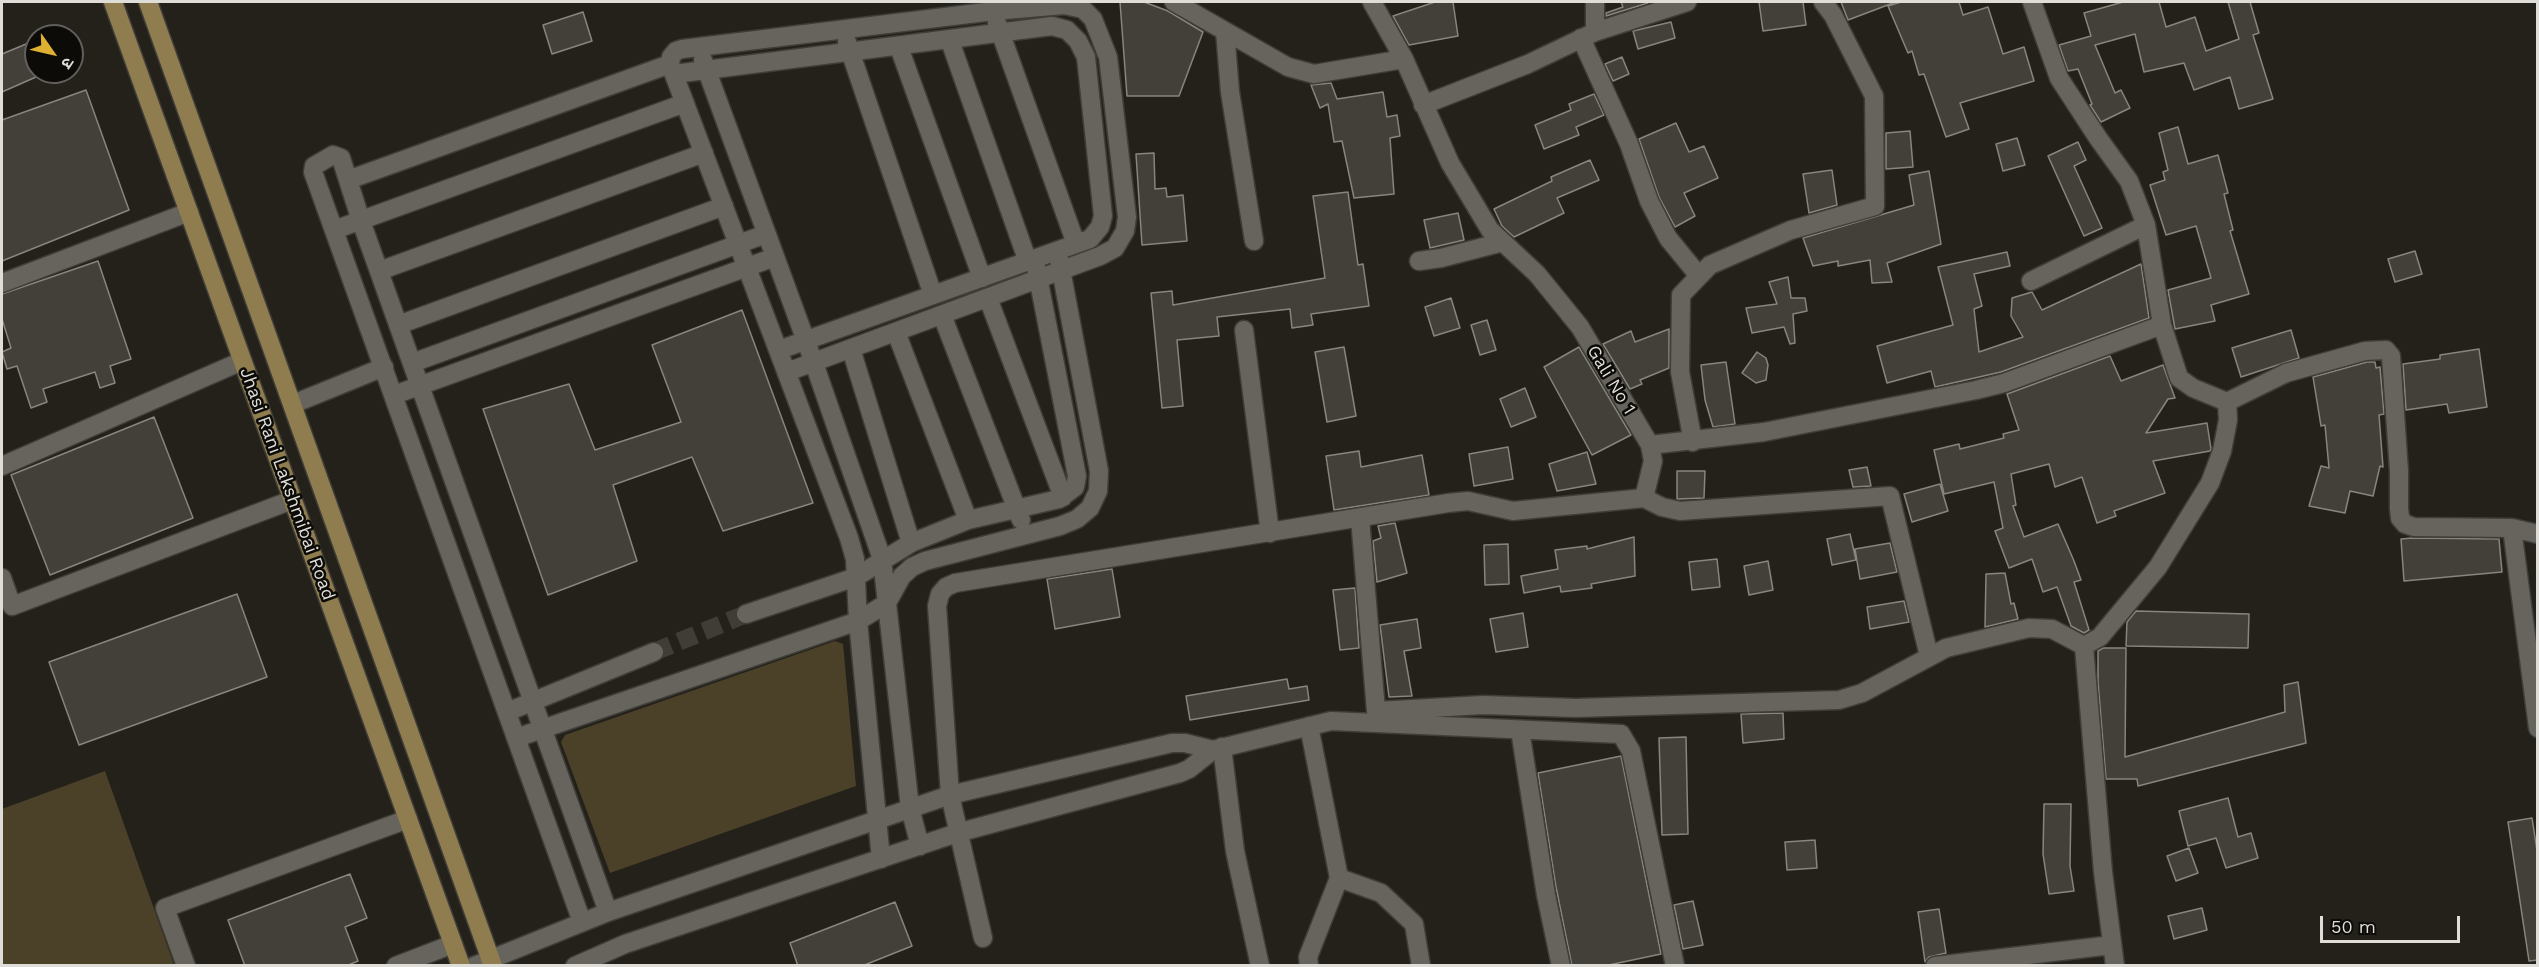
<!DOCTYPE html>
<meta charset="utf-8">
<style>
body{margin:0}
#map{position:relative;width:2539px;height:967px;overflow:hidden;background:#24211b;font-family:"Work Sans","Noto Sans Devanagari",sans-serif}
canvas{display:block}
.frame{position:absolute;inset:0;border:3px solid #deddd8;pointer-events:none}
.north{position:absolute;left:24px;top:24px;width:60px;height:60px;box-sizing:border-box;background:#0c0b08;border:2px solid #605f5b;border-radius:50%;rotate:124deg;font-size:16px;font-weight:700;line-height:24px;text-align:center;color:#deddd8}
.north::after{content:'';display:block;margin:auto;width:21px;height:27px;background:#deb133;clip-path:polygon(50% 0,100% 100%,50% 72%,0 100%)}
.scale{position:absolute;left:2320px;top:916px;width:140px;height:27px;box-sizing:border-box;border:3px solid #deddd8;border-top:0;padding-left:8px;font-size:18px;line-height:21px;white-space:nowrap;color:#deddd8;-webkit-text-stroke:4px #0c0b08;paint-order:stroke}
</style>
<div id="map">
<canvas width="2539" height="967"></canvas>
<div class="frame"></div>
<div class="north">उ</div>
<div class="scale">50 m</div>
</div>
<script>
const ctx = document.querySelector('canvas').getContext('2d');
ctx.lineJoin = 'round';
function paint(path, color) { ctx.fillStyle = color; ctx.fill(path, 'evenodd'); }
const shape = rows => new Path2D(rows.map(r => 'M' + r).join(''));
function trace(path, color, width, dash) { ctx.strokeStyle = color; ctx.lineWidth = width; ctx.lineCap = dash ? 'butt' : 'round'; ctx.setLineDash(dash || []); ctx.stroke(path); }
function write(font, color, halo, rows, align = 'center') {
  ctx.font = font + ' "Work Sans",sans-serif'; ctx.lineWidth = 5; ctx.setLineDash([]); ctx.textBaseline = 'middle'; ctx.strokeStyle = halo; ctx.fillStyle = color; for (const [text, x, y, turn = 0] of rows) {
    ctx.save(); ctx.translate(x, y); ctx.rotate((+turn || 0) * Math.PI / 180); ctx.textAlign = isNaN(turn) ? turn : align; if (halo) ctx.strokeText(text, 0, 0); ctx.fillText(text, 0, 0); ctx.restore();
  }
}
paint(shape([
 [835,641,843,644,856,786,610,873,561,742,565,735],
 [105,771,174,965,2,965,2,809]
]), '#4b4129');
const building = shape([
 [1120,2,1144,2,1168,11,1203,32,1179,96,1127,96,1120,2],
 [1435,2,1453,2,1458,36,1409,45,1393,16,1435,2],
 [1621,2,1648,2,1648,3,1606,16,1606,13,1623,7,1621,2],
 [1759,2,1803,2,1806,25,1763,31,1759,2],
 [1841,2,1893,2,1893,3,1848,20,1841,2],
 [1901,2,1959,2,1963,15,1988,7,2003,54,2024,47,2034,81,1960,103,1969,129,1946,137,1924,74,1919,75,1912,51,1908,53,1888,6,1901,2],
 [2123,2,2159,2,2166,27,2195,17,2206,51,2239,39,2228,2,2250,2,2259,33,2253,35,2273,99,2239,109,2230,77,2194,90,2184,63,2144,72,2135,34,2095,45,2115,93,2121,90,2130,108,2101,122,2090,105,2092,104,2078,69,2068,71,2059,45,2091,36,2084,13,2123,2],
 [583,12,592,41,552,54,543,25,583,12],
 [1671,22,1675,38,1638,49,1633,31,1671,22],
 [31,42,36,53,36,77,2,92,2,54,31,42],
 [1622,57,1629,74,1613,81,1605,64,1622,57],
 [1331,83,1337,99,1383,92,1387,117,1397,115,1400,136,1390,138,1394,194,1354,198,1342,141,1334,142,1328,104,1320,108,1311,85,1331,83],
 [86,90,129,210,2,261,2,120,86,90],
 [1594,94,1604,115,1576,127,1579,135,1544,149,1535,125,1571,110,1569,104,1594,94],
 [1676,123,1689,152,1704,146,1718,178,1684,193,1695,216,1675,227,1659,197,1639,139,1676,123],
 [2178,127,2188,164,2218,155,2228,193,2224,194,2233,230,2230,231,2249,294,2211,305,2215,321,2175,329,2168,290,2211,278,2196,226,2166,235,2150,185,2165,180,2163,172,2168,170,2159,133,2178,127],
 [1910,131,1913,167,1886,169,1886,133,1910,131],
 [2017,138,2025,165,2003,171,1996,144,2017,138],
 [2078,142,2086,160,2074,166,2102,228,2084,236,2048,156,2078,142],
 [1154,153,1155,189,1166,188,1167,197,1183,195,1187,241,1142,245,1136,154,1154,153],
 [1590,160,1599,180,1557,198,1564,213,1514,237,1502,226,1494,209,1552,181,1551,177,1590,160],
 [1832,170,1837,205,1809,213,1803,174,1832,170],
 [1929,171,1941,244,1887,263,1892,282,1872,283,1870,260,1838,266,1838,261,1813,266,1803,238,1914,205,1909,175,1929,171],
 [1348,192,1358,265,1363,264,1369,306,1311,314,1313,325,1292,328,1290,309,1217,317,1219,336,1177,340,1183,406,1162,408,1151,293,1172,291,1173,305,1325,278,1313,196,1348,192],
 [1458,213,1464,240,1430,248,1424,220,1458,213],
 [2415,251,2422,274,2395,282,2388,259,2415,251],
 [2007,252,2010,266,1974,274,1982,306,1974,309,1979,352,2023,337,2011,316,2012,298,2032,292,2042,310,2141,264,2149,318,2001,372,1935,387,1931,371,1887,383,1877,346,1953,325,1938,267,2007,252],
 [98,261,131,359,110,366,115,383,100,388,95,372,43,389,47,402,31,408,17,366,7,369,2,352,11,348,2,319,2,294,98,261],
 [1788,277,1791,298,1805,298,1807,311,1793,314,1795,343,1790,344,1784,327,1752,333,1746,308,1777,304,1769,282,1788,277],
 [1451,298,1460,328,1434,336,1425,307,1451,298],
 [742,310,813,503,723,531,692,457,613,485,637,561,548,595,483,409,569,384,595,450,681,422,652,345,742,310],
 [1487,320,1496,350,1480,355,1471,325,1487,320],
 [1669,329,1669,368,1640,380,1642,384,1630,389,1603,344,1631,331,1635,342,1669,329],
 [2291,330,2299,358,2241,377,2232,348,2291,330],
 [1344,347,1356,416,1327,422,1315,352,1344,347],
 [1579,347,1631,435,1592,455,1544,367,1579,347],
 [2479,349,2487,407,2449,413,2447,404,2406,410,2403,364,2440,359,2440,355,2479,349],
 [1757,352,1766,358,1768,365,1766,380,1756,383,1742,373,1757,352],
 [2110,356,2121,381,2163,365,2175,398,2168,399,2146,433,2207,423,2211,449,2210,451,2153,461,2165,493,2114,511,2116,516,2097,523,2082,477,2055,487,2049,464,2011,474,2016,505,2013,506,2024,537,2058,524,2074,561,2081,580,2074,582,2089,630,2084,633,2071,626,2057,587,2043,592,2032,559,2009,568,1995,531,2003,528,1994,482,1944,494,1934,450,1959,444,1960,449,2004,438,2003,434,2019,430,2007,394,2110,356],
 [1726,362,1735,424,1713,427,1705,400,1701,365,1726,362],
 [2367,362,2375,362,2376,368,2380,367,2384,414,2379,415,2383,467,2380,466,2373,496,2350,491,2345,513,2309,506,2321,466,2329,468,2325,425,2321,426,2313,377,2367,362],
 [1525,388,1536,417,1511,427,1500,399,1525,388],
 [154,417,193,518,50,575,11,475,154,417],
 [1508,447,1513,479,1474,486,1469,454,1508,447],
 [1359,451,1361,467,1422,455,1429,495,1334,510,1326,456,1359,451],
 [1587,452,1596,484,1557,491,1549,464,1587,452],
 [1867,467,1871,486,1853,487,1849,470,1867,467],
 [1677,471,1705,471,1704,498,1677,499,1677,471],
 [1940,484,1948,511,1912,522,1904,494,1940,484],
 [1395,523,1407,573,1377,582,1373,541,1381,538,1378,526,1395,523],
 [1850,534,1856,560,1832,565,1827,539,1850,534],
 [1634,537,1635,576,1591,584,1592,588,1561,592,1560,586,1524,593,1521,576,1558,569,1555,550,1587,546,1587,549,1634,537],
 [2412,538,2499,539,2502,572,2404,581,2401,539,2412,538],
 [1890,543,1897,572,1860,579,1855,549,1890,543],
 [1508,544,1509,584,1485,585,1484,545,1508,544],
 [1717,559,1720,587,1692,590,1689,562,1717,559],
 [1768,561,1773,590,1749,595,1744,566,1768,561],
 [1112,569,1120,617,1055,629,1047,579,1112,569],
 [2005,573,2011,604,2014,603,2018,619,1985,627,1986,574,2005,573],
 [1355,588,1359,648,1340,650,1333,590,1355,588],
 [237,594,267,677,79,745,49,662,237,594],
 [1904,601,1909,622,1870,629,1867,607,1904,601],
 [2136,611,2249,614,2248,648,2126,646,2127,622,2136,611],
 [1523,613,1528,647,1496,652,1490,619,1523,613],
 [1417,619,1421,648,1404,651,1412,696,1389,697,1380,625,1417,619],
 [2103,648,2126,648,2125,757,2285,712,2284,685,2298,682,2306,743,2138,786,2137,779,2106,779,2098,682,2098,651,2103,648],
 [1287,679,1289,689,1307,686,1309,700,1190,720,1186,696,1287,679],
 [1783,713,1784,739,1743,743,1741,714,1783,713],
 [1686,737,1688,834,1662,835,1659,738,1686,737],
 [1621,756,1661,954,1604,966,1572,966,1556,887,1538,773,1621,756],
 [2228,798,2238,837,2251,833,2258,858,2226,868,2216,838,2188,846,2179,811,2228,798],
 [2044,804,2071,804,2070,866,2074,891,2049,894,2043,854,2044,804],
 [2532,818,2538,857,2538,960,2529,961,2508,822,2532,818],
 [1815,840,1817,868,1787,870,1785,842,1815,840],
 [2189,848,2198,873,2176,881,2167,856,2189,848],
 [350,874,367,918,345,927,358,961,346,966,245,966,228,920,350,874],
 [1693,901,1703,945,1683,949,1674,905,1693,901],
 [895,902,912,946,862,966,798,966,790,943,895,902],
 [2202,908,2207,930,2174,939,2168,916,2202,908],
 [1939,909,1946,953,1929,957,1925,962,1918,912,1939,909]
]);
paint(building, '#434039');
trace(building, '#88857d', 1.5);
trace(shape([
 [654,652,746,614]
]), '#403d37', 18, [18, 9]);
const minor = shape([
 [1174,2,1288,67,1314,74,1404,59],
 [1372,2,1404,59,1450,163,1490,230,1537,274,1580,327,1650,445,1653,461,1644,498],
 [2032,2,2059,78,2098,138,2129,181,2146,225,2162,325,2179,378,2193,388,2227,402,2228,420,2222,451,2210,483,2158,567,2100,637,2084,646],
 [997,23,1076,244],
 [1225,31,1230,92,1254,241],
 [1595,32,1595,2],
 [1581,38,1629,144,1649,201,1668,238,1699,276],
 [950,41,1028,262],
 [847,42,933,295],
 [899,47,982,278],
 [703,60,814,363,882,559,910,808,920,846],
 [674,74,1052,26,1067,30,1078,41,1086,57,1103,216,1100,227,1090,239,779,350],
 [1423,105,1528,64,1595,32,1687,2],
 [348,180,670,64],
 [334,230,685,103],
 [1419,261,1441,258,1503,242],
 [379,271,704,153],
 [2031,281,2146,225],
 [2,283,189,212],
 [988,298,1063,497],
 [942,315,1021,520],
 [398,325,724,206],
 [1244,330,1270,533],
 [896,332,968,520],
 [851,349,911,543],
 [412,363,766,234],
 [787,372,1100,256,1115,248,1125,231,1127,217,1108,57,1093,19,1083,9,1064,5,994,11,682,49,676,51,671,57,670,64,849,538,855,559,858,621,881,859],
 [394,395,775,257],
 [2227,402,2286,373,2365,351,2386,350,2391,356,2399,471,2399,508,2400,518,2405,524,2414,527,2512,528,2538,534],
 [293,404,384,367],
 [1693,442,1680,372,1681,295,1710,265,1791,230,1875,206,1874,96,1833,15,1823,2],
 [1650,445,1764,432,1976,390,2004,383,2162,325],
 [2,466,242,361],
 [1360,518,1376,711,1483,705,1576,708,1839,700,1862,693,1946,648,2029,628,2052,629,2084,646],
 [2512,528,2538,728],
 [2,578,12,606,292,500],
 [746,614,856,577,911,543,968,520,1059,499,1075,487,1077,476,1036,267],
 [2084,646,2103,872,2115,966],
 [507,712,654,652],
 [1309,726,1339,878,1308,957,1309,966],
 [1520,730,1546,895,1561,966],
 [516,738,858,621,887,603,902,576,912,567,925,561,1060,526,1077,519,1090,508,1098,491,1099,471,1059,259],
 [1222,747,1235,851,1260,966],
 [1339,878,1381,893,1414,924,1421,966],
 [582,922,313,172,314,166,333,155,341,158,361,221,608,912],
 [983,938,950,795,937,606,940,594,946,587,955,583,1448,503,1468,501,1513,511,1644,498,1662,507,1680,511,1890,496,1929,656],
 [186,966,165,908,408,819],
 [396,966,453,944],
 [474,966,608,912,950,795,1172,743,1185,743,1213,750],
 [575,966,625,944,957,833,1180,773,1189,769,1213,750,1331,721,1621,734,1631,751,1675,966],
 [1935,966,2112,945]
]);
const major = shape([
 [113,2,461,966],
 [148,2,493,966]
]);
trace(minor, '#3f3d38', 21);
trace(major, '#3f3d38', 21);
trace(minor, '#67645d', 18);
trace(major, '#8f7d4f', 18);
write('18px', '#deddd8', '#0c0b08', [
 ["Gali No 1",1611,380,59],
 ["Jhasi Rani Lakshmibai Road",287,484,70]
]);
</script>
